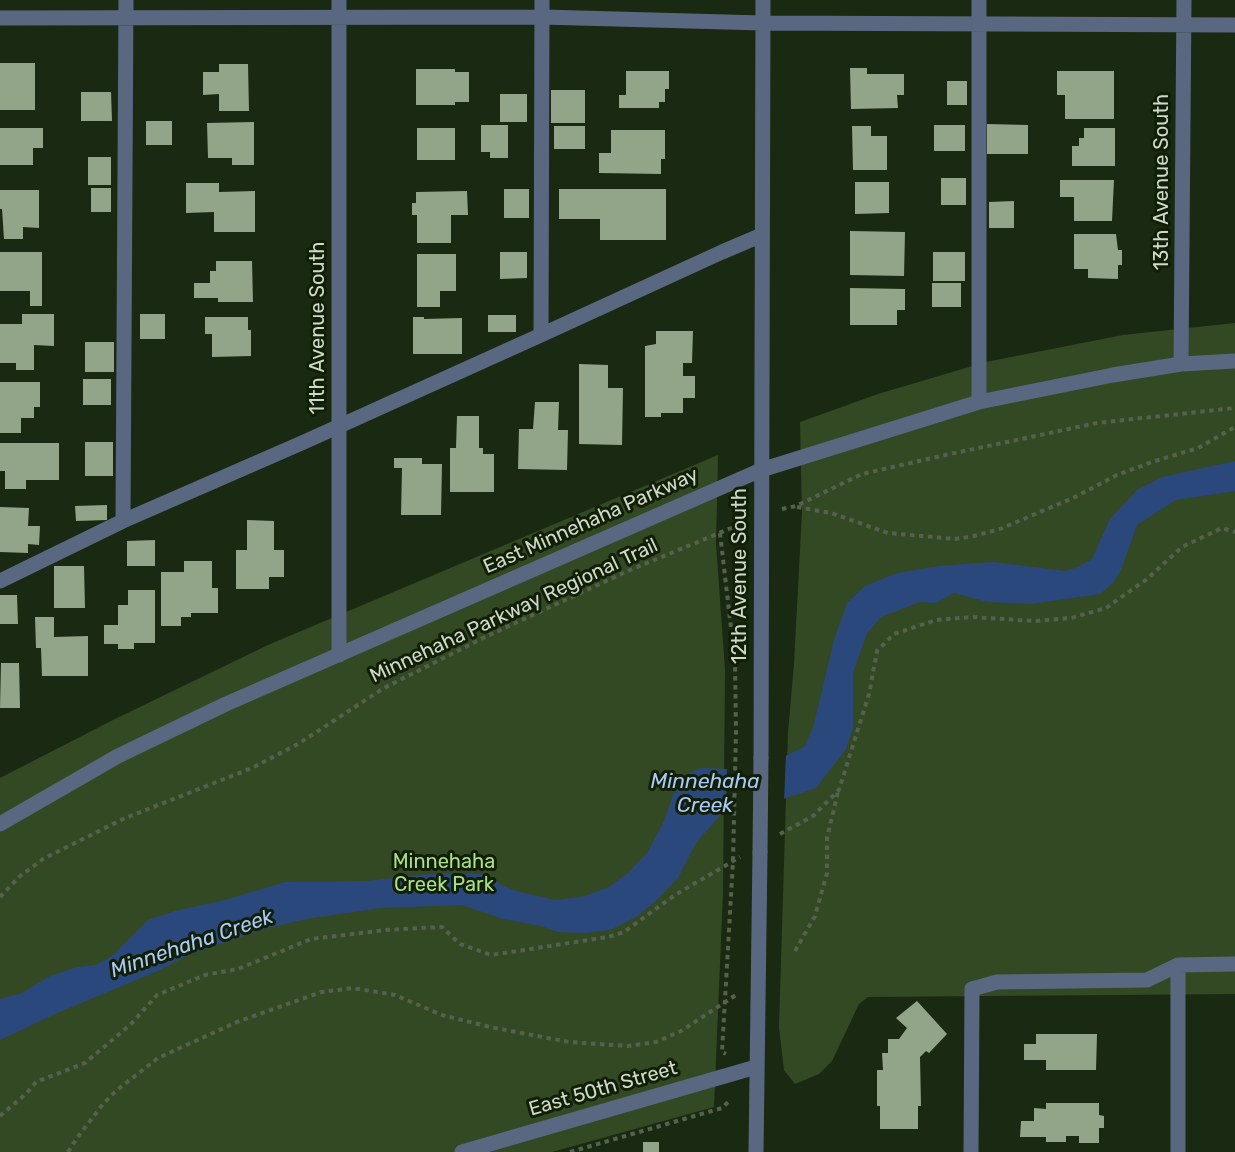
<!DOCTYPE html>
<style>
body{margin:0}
canvas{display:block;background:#1a2911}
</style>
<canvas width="1235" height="1152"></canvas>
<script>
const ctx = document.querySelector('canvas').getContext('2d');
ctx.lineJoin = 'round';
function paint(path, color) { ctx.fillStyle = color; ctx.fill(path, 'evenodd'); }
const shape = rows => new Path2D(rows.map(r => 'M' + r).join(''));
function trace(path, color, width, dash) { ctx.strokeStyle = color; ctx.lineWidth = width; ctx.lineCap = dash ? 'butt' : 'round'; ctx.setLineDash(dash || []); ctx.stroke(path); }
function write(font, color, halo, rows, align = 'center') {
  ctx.font = font + ' Rubik,sans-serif'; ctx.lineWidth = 6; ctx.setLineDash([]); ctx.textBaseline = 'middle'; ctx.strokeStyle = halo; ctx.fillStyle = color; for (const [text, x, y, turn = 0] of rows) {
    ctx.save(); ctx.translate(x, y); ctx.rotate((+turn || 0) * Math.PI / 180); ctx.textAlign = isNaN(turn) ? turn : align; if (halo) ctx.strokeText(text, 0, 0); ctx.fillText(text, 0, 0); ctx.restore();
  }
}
paint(shape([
 [1235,323,1235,994,868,997,859,1004,832,1061,819,1074,795,1084,784,1070,779,1027,788,732,794,664,802,512,800,422,878,394,986,362,1123,335],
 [718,455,716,544,725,670,723,892,714,1107,552,1152,0,1152,0,778,113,720,268,645]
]), '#334924');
paint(shape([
 [1235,461,1235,491,1176,500,1137,525,1121,570,1113,583,1100,594,1031,604,988,602,954,593,936,603,920,602,881,617,867,633,853,673,853,728,846,749,816,788,732,816,721,814,696,843,678,878,656,901,636,917,610,930,585,933,558,932,541,926,503,919,462,905,381,908,306,919,264,929,188,955,160,970,55,1014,0,1040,0,999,22,993,50,976,77,967,96,965,112,956,148,920,175,911,225,900,285,882,367,881,439,873,485,874,503,886,520,892,555,900,581,897,607,888,628,873,647,853,664,821,673,795,689,773,701,768,727,769,783,757,804,747,813,728,834,640,847,603,865,586,897,573,939,566,993,562,1065,571,1078,567,1092,559,1110,519,1137,490,1162,477]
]), '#2b487d');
paint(shape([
 [786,753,784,801,733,819,726,818,727,766]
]), '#1a2911');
paint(shape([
 [0,63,35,63,35,110,0,110],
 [219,64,248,64,249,111,219,111,219,94,203,95,203,72,219,72],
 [850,68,867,68,867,74,904,74,904,95,897,95,898,108,851,109],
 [416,69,455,69,455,72,469,72,469,102,455,102,455,105,416,105],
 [626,71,669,71,669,89,665,89,665,102,659,102,659,108,619,108,619,95,626,95],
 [1057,71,1114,71,1114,119,1065,119,1065,95,1057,95],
 [947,81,967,81,967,105,947,105],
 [551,90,585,90,585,123,551,123],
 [81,92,111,92,112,121,81,121],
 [500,94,527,94,527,122,500,122],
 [146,121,172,121,172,145,146,145],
 [254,122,254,165,232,165,232,158,208,158,207,123],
 [987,124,1028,125,1028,154,987,154],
 [481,125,508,125,508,158,490,158,490,152,481,152],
 [934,125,965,125,965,151,934,151],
 [554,126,585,126,585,149,554,149],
 [852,126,871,126,871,136,887,136,887,170,853,170],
 [0,128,43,128,43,148,33,148,33,165,0,165],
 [417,128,455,128,455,160,417,160],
 [1084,128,1115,128,1115,166,1072,166,1072,146,1079,146,1079,138,1084,138],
 [611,130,665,130,665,159,661,159,661,174,599,173,599,153,611,153],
 [88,157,111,157,111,185,88,185],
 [941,178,966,178,966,205,941,205],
 [1060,180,1114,180,1112,221,1074,221,1074,197,1060,197],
 [855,182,889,182,889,213,855,214],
 [186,183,219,183,219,192,255,191,255,232,214,232,214,212,186,213],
 [91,188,111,188,111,212,91,212],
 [504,189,529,189,529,218,504,218],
 [559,189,666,189,666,240,600,240,600,219,559,219],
 [0,190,39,190,39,228,23,227,23,239,4,239,2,209,0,209],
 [467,191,468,215,451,215,451,243,417,243,417,215,412,215,412,203,416,203,416,192],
 [1014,201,1014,228,989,228,989,202],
 [850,231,905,232,904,276,850,275],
 [1074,234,1116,234,1118,250,1122,250,1122,265,1118,265,1118,279,1088,278,1088,269,1074,269],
 [0,252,42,252,42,306,30,306,30,291,0,291],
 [500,252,527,252,527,278,500,279],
 [933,252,965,252,965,281,933,281],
 [417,254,456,254,456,291,440,291,440,307,417,307],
 [216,261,252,261,253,302,218,302,218,298,194,298,194,283,210,283,210,271,216,271],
 [932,283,961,283,961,307,932,307],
 [850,288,905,289,905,310,897,310,897,325,850,325],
 [22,314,54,314,54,346,34,345,34,370,16,370,16,363,0,363,0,324,22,324],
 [140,314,165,314,165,339,140,339],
 [488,315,516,315,516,332,488,332],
 [205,317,248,317,248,330,251,330,251,356,212,357,212,334,205,334],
 [413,317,424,317,424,319,462,318,462,354,413,354],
 [656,331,693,331,692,363,683,363,683,376,695,376,695,398,683,398,683,413,661,413,661,417,645,417,645,346,656,344],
 [85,342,114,342,114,372,85,372],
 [579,364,608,365,608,388,623,388,622,445,579,444],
 [83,379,111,379,111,405,83,405],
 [0,382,40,382,40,407,34,407,34,418,21,418,21,433,0,433],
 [535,402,559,402,558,430,568,430,567,470,518,469,519,429,533,429],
 [457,416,479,416,479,448,483,448,483,454,494,454,494,492,450,492,450,448,456,448],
 [85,442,113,442,113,476,85,476],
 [0,443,59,443,59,480,26,480,26,489,5,489,5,471,0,471],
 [394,458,422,458,422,464,442,464,441,515,401,515,402,468,394,468],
 [107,505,107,520,76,521,75,506],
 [0,507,29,508,28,526,40,526,39,545,28,544,28,553,0,552],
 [247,520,274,521,274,550,284,550,284,577,269,577,269,589,236,589,236,550,247,550],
 [155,540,155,566,127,566,127,541],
 [184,561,212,561,212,588,218,588,218,613,191,613,191,617,181,617,181,626,161,626,161,572,184,572],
 [54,566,84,566,85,608,54,608],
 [128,590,155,590,155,643,134,643,134,649,118,649,118,644,104,644,104,625,118,625,118,605,128,605],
 [0,595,17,595,18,624,0,624],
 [35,617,54,617,54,637,88,636,88,676,42,676,41,648,36,648],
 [1,663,19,663,20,708,0,708],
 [917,1001,947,1034,929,1053,926,1051,920,1057,921,1106,918,1106,918,1129,880,1129,880,1106,877,1106,877,1070,883,1070,882,1053,888,1053,888,1039,899,1039,907,1028,896,1018],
 [1036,1034,1097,1034,1096,1070,1046,1070,1046,1060,1024,1060,1024,1044,1036,1044],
 [1046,1103,1099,1103,1099,1115,1104,1116,1104,1128,1099,1128,1099,1143,1079,1143,1079,1136,1066,1136,1066,1142,1046,1142,1046,1137,1020,1137,1021,1121,1034,1121,1034,1108,1046,1109],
 [643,1142,659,1142,659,1152,643,1152]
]), '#93a588');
trace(shape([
 [797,507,831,513,888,533,955,539,974,536,1000,529,1073,498,1117,475,1152,462,1198,448,1235,427],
 [782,509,796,506,862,474,950,454,1097,423,1235,408],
 [720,533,735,662,736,732,733,861,722,1052,726,1054],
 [780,834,813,816,839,790,869,694,877,651,894,634,936,620,972,617,1035,621,1071,618,1106,608,1147,579,1182,547,1222,528,1235,532],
 [0,897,19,877,43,859,123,819,252,768,298,744,384,688,483,638,630,570,741,524],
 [795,951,815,916,827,873,827,838,838,792],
 [0,1116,27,1093,36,1082,85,1063,131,1024,157,995,205,975,238,969,311,939,386,930,442,927,460,944,491,955,608,937,624,932,675,895,740,857],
 [68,1152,77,1138,103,1104,117,1090,158,1058,237,1022,322,992,353,988,395,995,442,1015,490,1027,569,1042,628,1046,656,1042,681,1031,736,995],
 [570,1152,722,1108,731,1099]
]), '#54614c', 4, [4.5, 4.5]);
trace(shape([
 [339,0,339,655],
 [979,0,979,402],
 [0,18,542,17,763,23,1235,25],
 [541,335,722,252,762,235],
 [1181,364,1184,0],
 [123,521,126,0],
 [0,581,123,521,304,442,541,335,542,0],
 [761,758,763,0],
 [0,824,118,756,226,704,761,470,979,402,1113,375,1181,364,1235,361],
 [462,1152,756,1067],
 [756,1152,760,852],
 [971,1152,972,989,997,982,1147,980,1178,965,1235,964],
 [1178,1152,1178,965]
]), '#596880', 15);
trace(shape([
 [760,852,761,758]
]), '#596880', 15);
write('20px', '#cfd9ca', '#111f07', [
 ["13th Avenue South",1162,182,-90],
 ["11th Avenue South",318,328,-90],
 ["East Minnehaha Parkway",591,521,-24],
 ["12th Avenue South",740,576,-90],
 ["Minnehaha Parkway Regional Trail",514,611,-25],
 ["East 50th Street",603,1089,-16]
]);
write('20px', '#abdf89', '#111f07', [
 ["Minnehaha",444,862],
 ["Creek Park",444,885]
]);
write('italic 21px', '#abc8f9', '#111f07', [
 ["Minnehaha",705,782],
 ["Creek",705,806],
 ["Minnehaha Creek",192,944,-19]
]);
</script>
